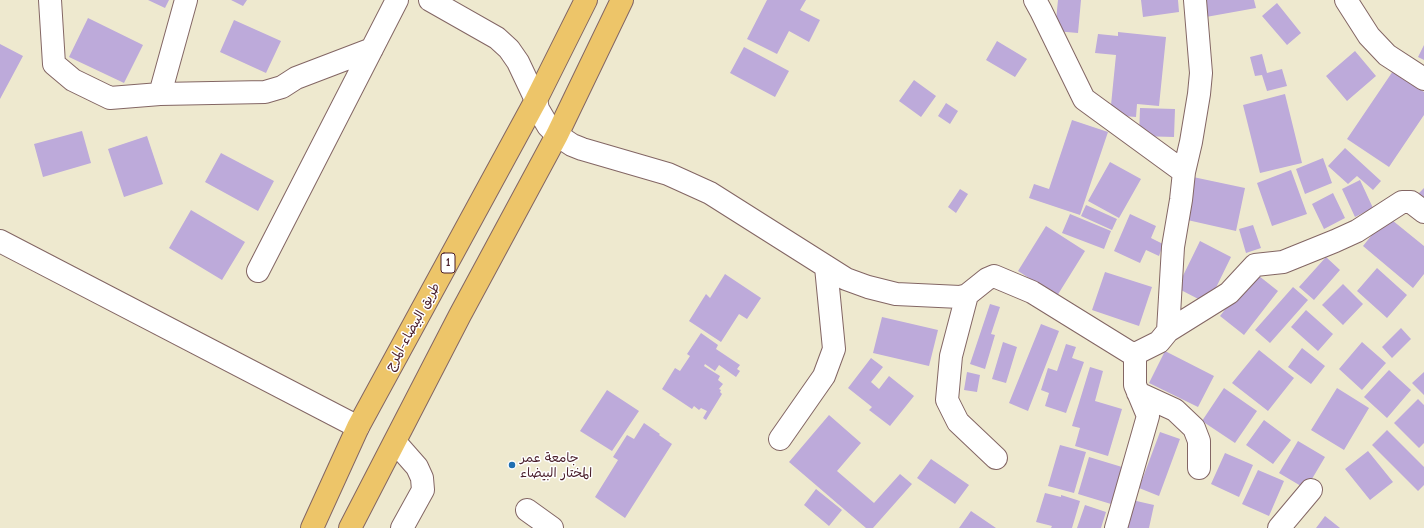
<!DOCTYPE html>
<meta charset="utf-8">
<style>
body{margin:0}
canvas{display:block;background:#eee9cf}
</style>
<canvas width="1424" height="528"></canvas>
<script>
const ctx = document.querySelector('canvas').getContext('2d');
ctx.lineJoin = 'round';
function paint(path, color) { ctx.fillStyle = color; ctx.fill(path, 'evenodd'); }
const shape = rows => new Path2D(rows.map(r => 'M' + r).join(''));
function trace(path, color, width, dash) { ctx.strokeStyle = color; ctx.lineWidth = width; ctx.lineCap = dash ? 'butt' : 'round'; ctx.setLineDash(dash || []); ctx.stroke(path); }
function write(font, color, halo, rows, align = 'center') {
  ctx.font = font + ' "Comic Neue","Playpen Sans Arabic",sans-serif'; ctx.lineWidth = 3; ctx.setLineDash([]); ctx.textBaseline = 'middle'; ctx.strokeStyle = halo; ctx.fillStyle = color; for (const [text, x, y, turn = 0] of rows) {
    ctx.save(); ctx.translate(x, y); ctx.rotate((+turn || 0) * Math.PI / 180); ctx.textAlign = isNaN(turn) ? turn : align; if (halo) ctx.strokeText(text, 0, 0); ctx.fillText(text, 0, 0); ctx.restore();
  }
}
paint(shape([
 [148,0,169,0,165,8],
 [231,0,247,0,243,6],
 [767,0,806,0,800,10,820,20,809,42,789,31,777,54,747,39],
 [1058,0,1081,0,1078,33,1055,31],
 [1141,0,1178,0,1179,12,1143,17],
 [1203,0,1254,0,1256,8,1206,17],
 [1277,3,1301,33,1287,45,1262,16],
 [88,18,143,45,124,83,69,57],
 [234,20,281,41,266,73,220,52],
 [1118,32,1166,37,1159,106,1137,104,1136,117,1110,115,1116,55,1095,53,1098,34,1118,36],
 [997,41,1027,59,1015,77,986,60],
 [0,44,23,56,0,99],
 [1424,45,1424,60,1418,57],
 [744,47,789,71,775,97,730,73],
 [1355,51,1376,76,1347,101,1326,76],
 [1262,54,1267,73,1282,69,1287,86,1267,91,1262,75,1255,76,1250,57],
 [1393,71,1424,92,1424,115,1389,167,1347,139],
 [914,80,936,96,921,117,899,101],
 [1285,94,1302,163,1260,173,1243,105],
 [946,103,958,111,950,124,938,116],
 [1140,108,1175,109,1174,137,1139,136],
 [1072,120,1108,132,1080,215,1029,198,1034,184,1049,189],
 [82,131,91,163,43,177,34,144],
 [147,136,163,184,124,197,108,149],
 [1345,148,1381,181,1373,190,1357,176,1348,184,1328,166],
 [221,153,274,181,258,211,205,182],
 [1323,158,1332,183,1305,194,1296,169],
 [1110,162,1141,179,1119,218,1088,201],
 [1291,170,1307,214,1272,226,1257,183],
 [1193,177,1245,188,1236,231,1183,219],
 [1360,180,1373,208,1355,217,1342,189],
 [1424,188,1424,202,1417,195],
 [960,189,968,194,956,213,948,207],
 [1333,193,1345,218,1324,229,1312,204],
 [1086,205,1117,219,1112,230,1081,216],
 [191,210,245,242,222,280,169,248],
 [1070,214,1111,231,1104,249,1062,233],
 [1130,214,1156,226,1151,238,1163,244,1159,256,1146,250,1140,263,1114,251],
 [1387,216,1424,246,1424,274,1413,288,1363,246],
 [1253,225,1261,248,1246,253,1239,229],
 [1046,226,1085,251,1057,296,1018,271],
 [1200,241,1231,257,1208,304,1177,288],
 [1326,257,1340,270,1314,300,1299,287],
 [1377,268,1407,295,1387,318,1357,291],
 [1105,272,1152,287,1139,326,1092,310],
 [1254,272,1278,291,1244,335,1220,316],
 [725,274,761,298,747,319,739,314,721,342,689,321,706,294,710,298],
 [1343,284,1363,304,1343,325,1322,305],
 [1293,287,1308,300,1270,343,1255,330],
 [990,304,1000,307,991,334,995,335,985,369,970,364],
 [1306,310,1333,334,1318,351,1291,327],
 [882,317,938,330,929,366,873,353],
 [1041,324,1059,331,1028,411,1009,403],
 [1401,328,1411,339,1392,358,1382,347],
 [701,333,718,345,716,349,740,365,737,369,740,371,736,377,719,365,715,371,705,364,704,366,720,376,718,380,723,384,719,389,721,390,720,392,722,394,706,420,703,418,707,411,701,408,699,410,694,406,692,409,662,389,675,368,680,371,690,356,687,354],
 [1003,342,1017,347,1006,383,992,379],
 [1362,342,1386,363,1362,390,1339,369],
 [1066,344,1076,347,1072,358,1084,362,1066,413,1045,406,1049,393,1041,390,1048,368,1057,371],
 [1302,348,1325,366,1311,384,1288,367],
 [1259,350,1294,378,1268,411,1232,383],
 [1165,351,1214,376,1198,407,1149,383],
 [871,358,883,367,871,382,879,389,889,376,914,396,890,426,869,410,872,407,848,388],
 [1090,367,1103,371,1095,401,1122,409,1108,456,1075,446,1080,428,1072,426],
 [1389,370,1411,390,1387,418,1364,397],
 [967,372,980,375,977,392,964,390],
 [1424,372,1424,395,1412,383],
 [1224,388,1257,411,1235,443,1202,421],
 [1337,388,1369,408,1344,450,1311,430],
 [607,390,639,411,612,451,580,431],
 [1418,399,1424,405,1424,443,1419,448,1394,423],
 [829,415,861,443,837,471,874,503,900,474,912,484,873,528,866,528,789,462],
 [1264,420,1291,440,1273,464,1246,445],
 [644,423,660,434,659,435,672,444,625,518,595,497,618,460,613,457,627,435,634,439],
 [1387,430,1424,467,1424,485,1418,491,1372,445],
 [1160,432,1180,439,1159,496,1139,488],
 [1298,441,1325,457,1306,489,1279,473],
 [1060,445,1086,452,1074,493,1048,486],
 [1368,451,1393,482,1370,500,1345,469],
 [1225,453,1253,465,1239,497,1211,484],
 [1089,457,1122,467,1111,504,1078,494],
 [931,459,969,485,955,504,917,478],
 [1258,470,1284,481,1269,516,1242,504],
 [816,489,842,510,829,526,804,505],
 [1045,493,1061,497,1061,495,1080,501,1072,528,1051,528,1052,526,1036,522],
 [1132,500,1154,505,1149,528,1124,528],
 [1085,505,1106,512,1101,528,1077,528],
 [971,511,996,528,959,528],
 [1325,516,1340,528,1316,528]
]), '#bdaada');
const minor = shape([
 [50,0,54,64,73,80,110,98,160,94,265,92,282,87,296,78,372,49],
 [430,0,497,38,509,49,518,62,536,100,538,109,548,126,557,135,572,145,582,149,668,174,710,193,846,279,868,287,896,294,960,297,967,295,987,279,994,276,1032,292,1129,352,1135,354,1159,342,1168,331,1229,293,1255,265,1283,262,1335,241,1357,231,1402,202,1411,202,1424,212],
 [1035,0,1041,11,1084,99,1184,172],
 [1346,0,1369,36,1387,55,1424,79],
 [160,94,186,0],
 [0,241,358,427],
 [258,271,397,0],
 [967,295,951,356,947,400,958,422,996,458],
 [1168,331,1173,247,1181,200,1184,172,1191,142,1199,94,1201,73,1195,0],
 [1138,393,1175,410,1194,428,1199,441,1199,468],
 [780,439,824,376,834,349,826,267],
 [395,442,417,467,422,478,423,490,402,528],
 [527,510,552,528],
 [1116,528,1148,416,1135,385,1135,354],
 [1279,528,1311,490]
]);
const highway = shape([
 [312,528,358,427,536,100,586,0],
 [350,528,460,315,557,135,622,0]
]);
trace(minor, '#836664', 24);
trace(highway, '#836664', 24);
trace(minor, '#fff', 22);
trace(highway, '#edc569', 22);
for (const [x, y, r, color] of [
 [512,465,4,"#1f6fb2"]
]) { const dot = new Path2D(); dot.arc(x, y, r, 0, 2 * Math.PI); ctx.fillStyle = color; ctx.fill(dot); trace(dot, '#fff', 1.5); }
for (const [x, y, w] of [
 [448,263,14]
]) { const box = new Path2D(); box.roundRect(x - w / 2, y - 10, w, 20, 3); ctx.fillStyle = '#fff'; ctx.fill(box); trace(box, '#4a1f2b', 1); }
write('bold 12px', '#4a1f2b', null, [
 ["1",448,263]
]);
write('13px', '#4a1f2b', '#fff', [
 ["طريق البيضاء-المرج",413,327,-61]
]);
write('13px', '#4a1f2b', '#fff', [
 ["جامعة عمر",520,458],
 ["المختار البيضاء",520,473]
], 'left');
</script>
